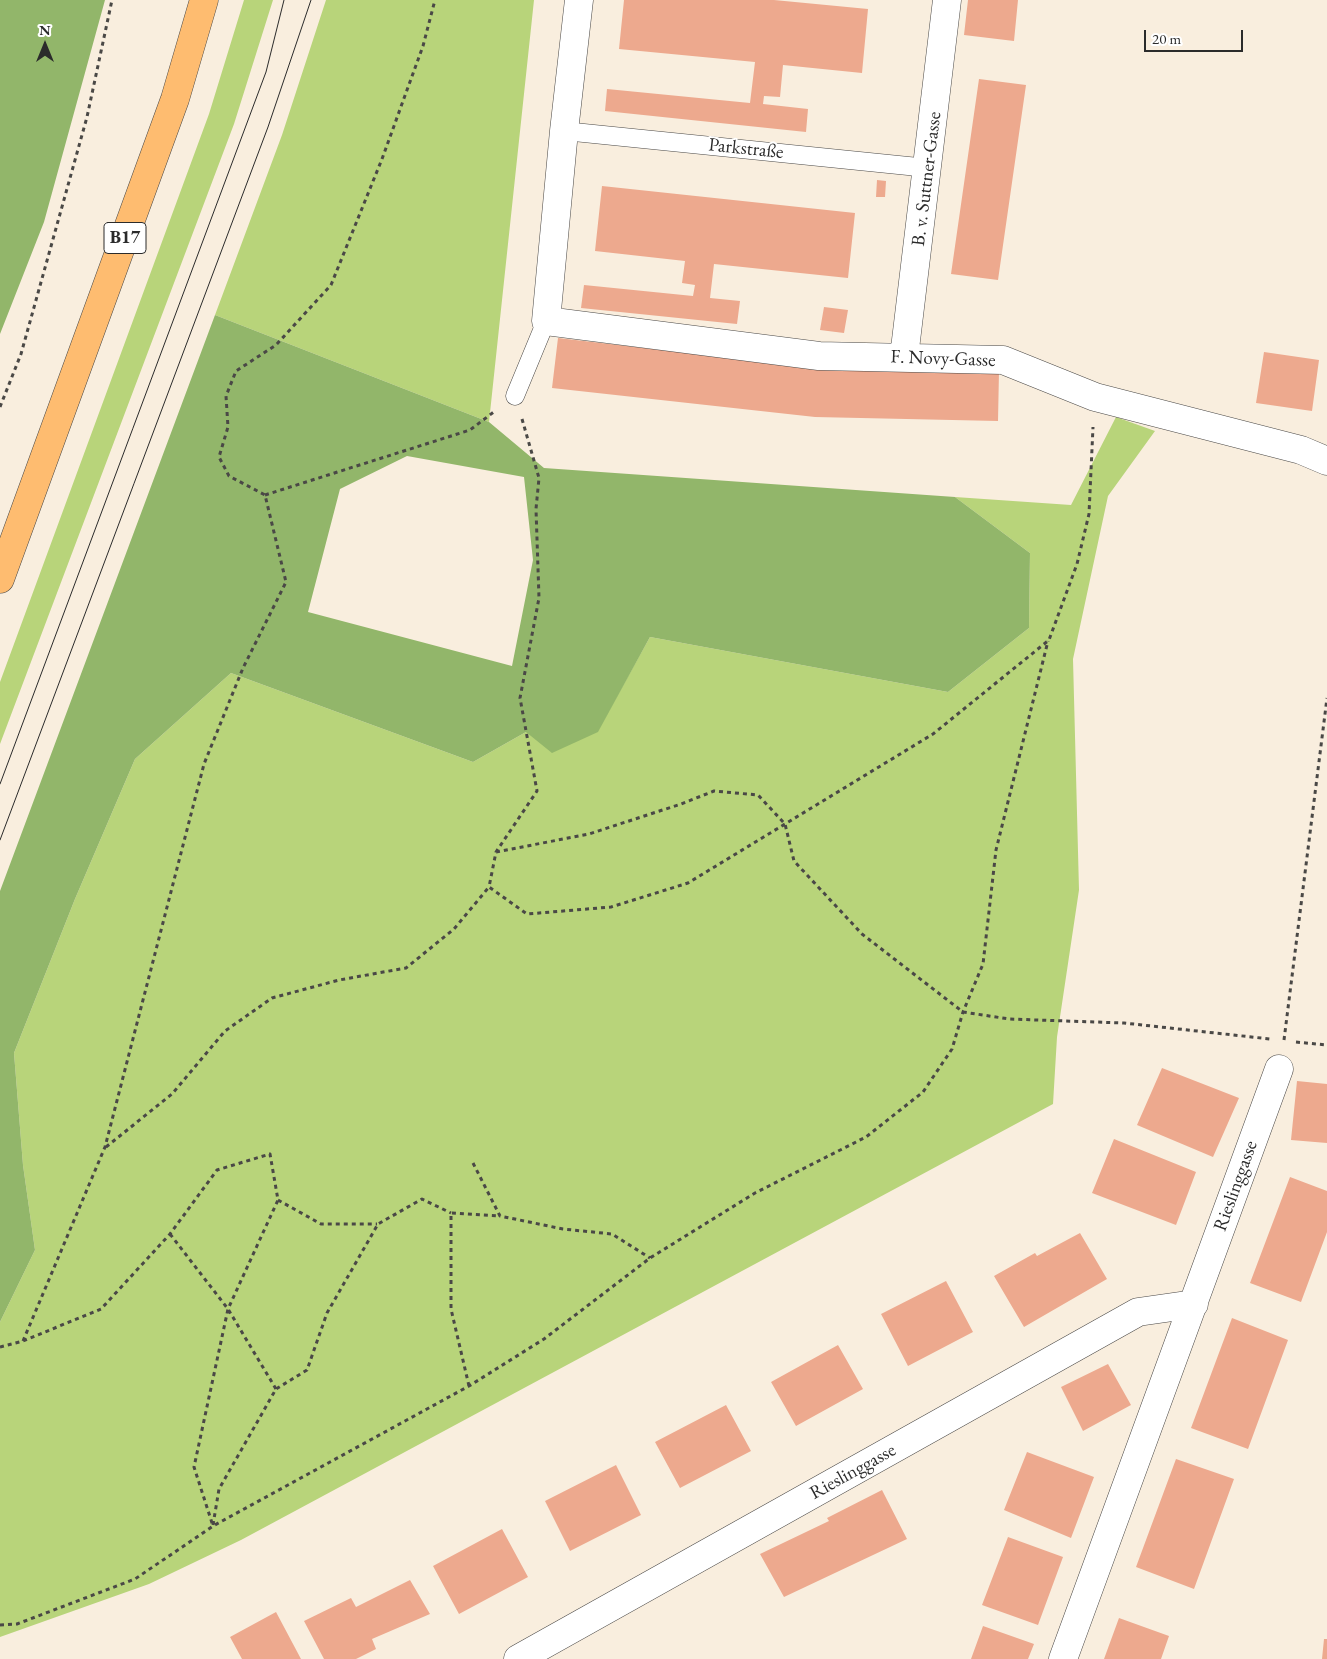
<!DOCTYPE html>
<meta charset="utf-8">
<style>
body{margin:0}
#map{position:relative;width:1327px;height:1659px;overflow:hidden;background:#f9eede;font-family:"EB Garamond",serif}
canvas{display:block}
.north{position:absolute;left:20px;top:20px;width:50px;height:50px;-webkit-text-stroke:4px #fff;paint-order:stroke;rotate:0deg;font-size:14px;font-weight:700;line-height:20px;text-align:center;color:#2b2b2b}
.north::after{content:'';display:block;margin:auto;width:18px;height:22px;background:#2b2b2b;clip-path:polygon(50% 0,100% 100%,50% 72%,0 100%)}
.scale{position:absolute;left:1144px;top:30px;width:99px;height:22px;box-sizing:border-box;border:2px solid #2b2b2b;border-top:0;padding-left:6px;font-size:15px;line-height:18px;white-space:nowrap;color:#2b2b2b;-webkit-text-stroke:4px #fff;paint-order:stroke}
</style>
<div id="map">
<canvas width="1327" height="1659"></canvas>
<div class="north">N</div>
<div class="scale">20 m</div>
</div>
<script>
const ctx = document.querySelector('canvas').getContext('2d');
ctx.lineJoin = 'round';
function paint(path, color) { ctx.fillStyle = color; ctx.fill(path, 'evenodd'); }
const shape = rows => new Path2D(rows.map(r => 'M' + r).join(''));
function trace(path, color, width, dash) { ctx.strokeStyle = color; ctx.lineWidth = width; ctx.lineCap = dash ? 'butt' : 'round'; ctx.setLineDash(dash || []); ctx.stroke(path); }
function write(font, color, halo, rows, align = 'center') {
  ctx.font = font + ' "EB Garamond",serif'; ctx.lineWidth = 4; ctx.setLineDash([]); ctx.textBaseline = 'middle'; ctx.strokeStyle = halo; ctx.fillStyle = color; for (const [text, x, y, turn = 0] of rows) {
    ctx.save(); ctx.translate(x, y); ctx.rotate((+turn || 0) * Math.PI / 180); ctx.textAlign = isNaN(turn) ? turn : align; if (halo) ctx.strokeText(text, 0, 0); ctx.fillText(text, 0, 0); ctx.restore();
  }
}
paint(shape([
 [244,0,273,0,234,124,0,744,0,682,209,114],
 [326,0,534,0,489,422,215,315,282,135],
 [1116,417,1155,431,1108,496,1073,659,1079,890,1057,1037,1053,1104,241,1540,149,1584,0,1637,0,1322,35,1250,23,1165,14,1053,75,899,135,759,231,673,473,762,526,732,597,732,650,637,948,692,1029,628,1030,553,955,497,1071,505]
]), '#b8d47a');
paint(shape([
 [0,0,105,0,44,222,0,334],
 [215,315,489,422,544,468,955,497,1030,553,1029,628,948,692,650,637,598,732,552,753,526,732,473,762,231,673,135,759,75,899,14,1053,23,1165,35,1250,0,1322,0,891],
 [407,456,524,477,533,560,512,666,308,612,340,489]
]), '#92b66a');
paint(shape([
 [624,0,774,0,868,9,862,73,783,65,780,97,764,96,763,104,808,109,806,132,605,111,607,89,750,103,755,62,619,49],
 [968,0,1018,0,1014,41,964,35],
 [979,79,1026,85,998,280,951,274],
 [877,180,886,181,885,197,876,197],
 [602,186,855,213,848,278,714,264,710,298,740,301,737,324,581,308,584,285,693,296,695,285,682,283,685,261,595,251],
 [824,307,848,310,844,333,820,330],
 [558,338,817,368,999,371,998,421,815,417,552,388],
 [1264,352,1319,360,1312,411,1256,403],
 [1162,1068,1239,1098,1213,1157,1137,1125],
 [1297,1081,1327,1084,1327,1143,1291,1140],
 [1114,1139,1196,1172,1176,1225,1092,1193],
 [1290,1177,1327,1191,1327,1232,1301,1302,1250,1283],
 [1080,1233,1107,1279,1024,1327,994,1276,1035,1253,1037,1256],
 [946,1281,973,1332,908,1366,881,1314],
 [1232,1318,1288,1340,1248,1449,1191,1428],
 [838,1345,863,1389,796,1426,771,1382],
 [1108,1364,1131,1405,1083,1431,1061,1387],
 [726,1405,751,1451,680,1488,655,1442],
 [1027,1452,1094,1477,1071,1538,1004,1510],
 [1176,1459,1234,1479,1194,1589,1136,1567],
 [616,1465,641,1515,570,1551,545,1501],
 [882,1490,907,1539,784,1597,760,1554,829,1521,827,1518],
 [502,1529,528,1577,459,1614,433,1566],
 [1008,1537,1063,1557,1038,1625,982,1605],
 [410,1580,430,1614,372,1639,376,1649,356,1659,324,1659,304,1621,351,1598,356,1607],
 [276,1612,301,1659,242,1659,230,1637],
 [1119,1618,1169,1636,1161,1659,1104,1659],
 [983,1626,1034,1644,1028,1659,971,1659],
 [1324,1639,1327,1639,1327,1659,1322,1659]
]), '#eda98e');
const service = shape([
 [564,131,928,168],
 [515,396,546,321]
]);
const minor = shape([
 [579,0,564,131,546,321,819,356,1003,360,1095,397,1301,450,1327,461],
 [904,357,947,0],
 [518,1659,1138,1312,1194,1304],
 [1063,1659,1279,1069]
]);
const primary = shape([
 [0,579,175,99,204,0]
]);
trace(service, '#4a4846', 19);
trace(minor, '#4a4846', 29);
trace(primary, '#4a4846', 29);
trace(shape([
 [0,407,21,354,87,117,112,0],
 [522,419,539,478,536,509,539,598,520,698,537,791,496,852,489,887,527,914,611,907,688,883,933,734,1049,640,1077,564,1089,514,1093,427],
 [265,495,470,430,495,411],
 [496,852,589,834,681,804,714,791,758,795,785,824,794,861,862,934,963,1012,1009,1019,1124,1023,1270,1039],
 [1284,1040,1327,698],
 [1296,1042,1327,1045],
 [106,1147,172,1094,225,1031,272,998,339,980,406,968,454,929,489,887],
 [473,1163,500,1216,563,1229,612,1234,650,1258],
 [278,1200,321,1224,377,1224],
 [170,1234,228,1309,276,1389],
 [23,1341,105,1147,204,764,243,668,286,582,265,495,229,476,219,457,228,427,226,396,236,371,276,345,331,285,382,159,423,46,435,0],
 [0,1347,23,1341,101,1309,170,1234,217,1170,270,1154,278,1200,228,1309,194,1467,213,1526],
 [469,1386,451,1309,451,1213,500,1216],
 [213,1525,219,1489,276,1389,307,1370,327,1313,378,1224,422,1199,451,1213],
 [0,1625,17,1624,135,1579,213,1526,469,1386,544,1339,650,1258,755,1193,866,1137,923,1092,952,1049,963,1012,983,964,996,850,1048,641]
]), '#4a4846', 3, [4, 4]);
trace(service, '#fff', 18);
trace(minor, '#fff', 28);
trace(primary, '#febc70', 28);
trace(shape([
 [0,784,266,72,284,0],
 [0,840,268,127,311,0]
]), '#2b2b2b', 1);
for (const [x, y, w] of [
 [125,238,42]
]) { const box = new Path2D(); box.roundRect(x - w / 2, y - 15.5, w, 31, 4); ctx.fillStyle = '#fff'; ctx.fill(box); trace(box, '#2b2b2b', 1); }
write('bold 18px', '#2b2b2b', null, [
 ["B17",125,238]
]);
write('19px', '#2b2b2b', '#fff', [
 ["Parkstraße",746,149,6],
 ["B. v. Suttner-Gasse",927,179,-83],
 ["F. Novy-Gasse",943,359,2],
 ["Rieslinggasse",1236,1186,-70],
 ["Rieslinggasse",853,1472,-29]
]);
</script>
